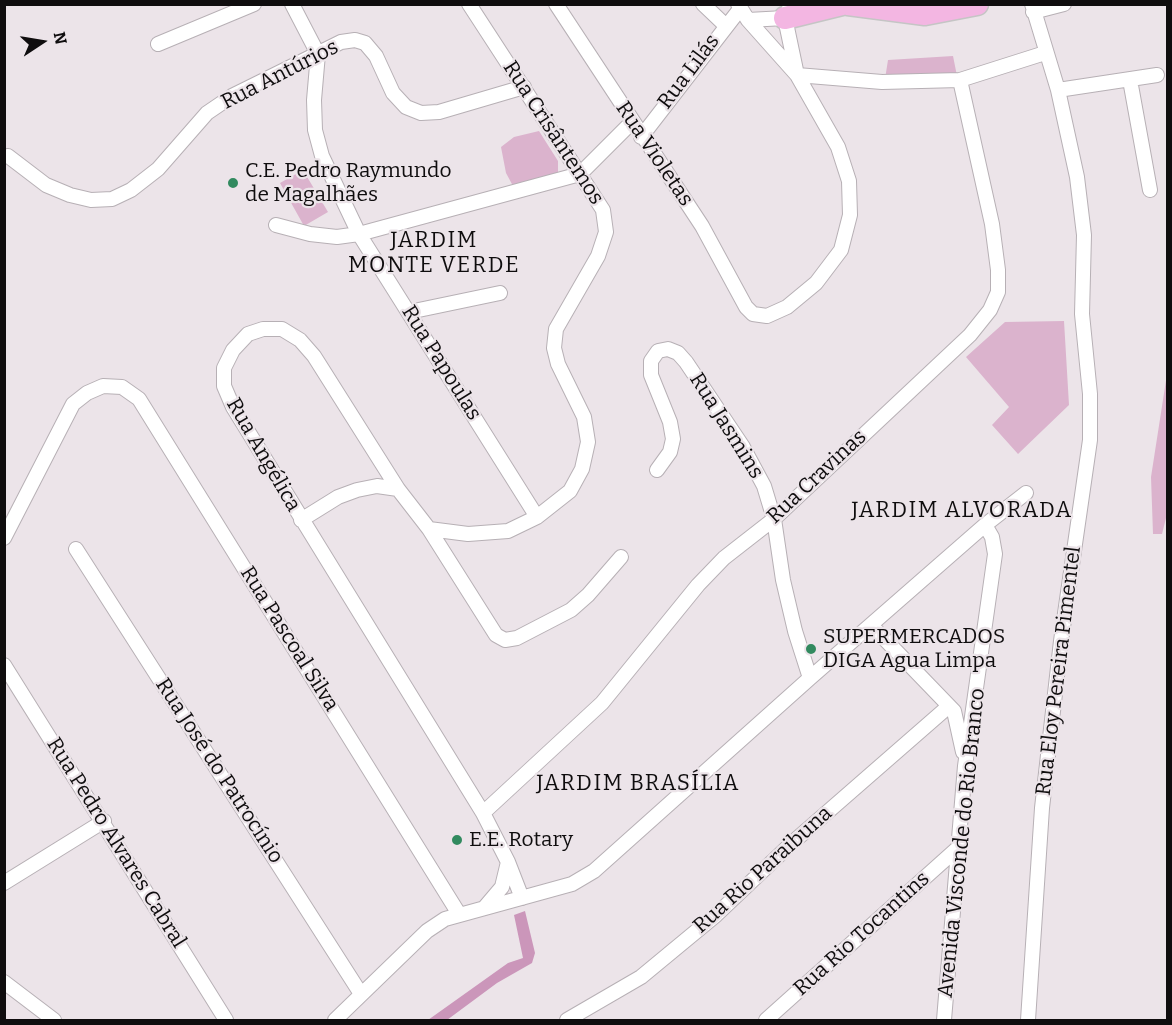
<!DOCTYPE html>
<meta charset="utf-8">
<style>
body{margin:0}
#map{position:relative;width:1172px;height:1025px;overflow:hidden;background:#ece4e9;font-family:Bitter,serif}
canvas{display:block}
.frame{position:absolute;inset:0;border:6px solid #0f0d0e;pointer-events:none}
.north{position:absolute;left:12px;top:12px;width:60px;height:60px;-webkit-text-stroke:4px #ece4e9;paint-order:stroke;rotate:78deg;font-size:16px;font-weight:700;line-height:24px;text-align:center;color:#0f0d0e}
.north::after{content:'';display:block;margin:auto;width:21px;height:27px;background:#0f0d0e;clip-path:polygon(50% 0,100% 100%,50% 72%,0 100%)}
</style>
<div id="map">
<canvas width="1172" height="1025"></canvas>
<div class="frame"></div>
<div class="north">N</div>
</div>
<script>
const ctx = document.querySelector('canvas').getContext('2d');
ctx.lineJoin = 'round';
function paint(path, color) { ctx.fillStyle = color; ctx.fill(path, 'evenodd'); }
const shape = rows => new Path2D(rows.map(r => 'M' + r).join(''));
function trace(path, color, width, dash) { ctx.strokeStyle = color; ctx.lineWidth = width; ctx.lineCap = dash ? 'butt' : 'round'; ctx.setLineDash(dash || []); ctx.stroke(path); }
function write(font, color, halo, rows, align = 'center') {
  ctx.font = font + ' Bitter,serif'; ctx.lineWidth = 4.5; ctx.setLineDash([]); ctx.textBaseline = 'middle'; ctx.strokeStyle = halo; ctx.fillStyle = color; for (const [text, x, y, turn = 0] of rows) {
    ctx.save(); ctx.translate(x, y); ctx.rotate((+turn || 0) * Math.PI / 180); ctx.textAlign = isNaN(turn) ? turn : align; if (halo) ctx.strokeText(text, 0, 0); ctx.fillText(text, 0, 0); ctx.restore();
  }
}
paint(shape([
 [953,56,957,76,885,79,888,60],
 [539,131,558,161,558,174,513,186,506,173,501,147,514,137],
 [303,170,328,212,304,226,280,183],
 [1064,321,1069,405,1018,454,992,425,1009,407,966,357,1005,322],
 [1167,374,1167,514,1162,534,1153,534,1151,477]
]), '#dbb3cd');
paint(shape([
 [525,911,535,953,532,963,497,983,447,1020,428,1020,508,963,523,958,514,915]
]), '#cb96ba');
const minor = shape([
 [292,4,318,54,314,100,315,130,322,156,359,234,537,517],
 [556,4,702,226,746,307,753,314,767,316,787,307,816,283,841,250,850,215,849,181,838,147,797,75,748,20,738,4],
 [703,4,725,25],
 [791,4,785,18,797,75],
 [1033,12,1064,4],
 [748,20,785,18],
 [158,44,254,4],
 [797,75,882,82,960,80,1045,53],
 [1130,80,1150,190],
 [1058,90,1157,75],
 [641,137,740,9],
 [8,156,46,185,70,195,91,200,112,199,131,190,158,169,207,113,232,96,341,42,355,40,365,43,376,56,393,93,406,107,421,113,439,112,524,87],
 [276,225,310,234,337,237,359,234,580,174,631,123],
 [409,312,500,293],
 [657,470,670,452,673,439,670,422,651,375,651,361,658,351,668,349,678,353,686,362,743,447,764,486,774,519,783,580,795,631,810,678],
 [301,520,338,497,357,490,377,486,398,489],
 [429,529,468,534,508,531,537,517,570,491,582,469,588,442,584,417,558,364,554,348,556,329,598,256,606,232,603,210,469,4],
 [4,538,73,404,87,393,103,386,122,387,139,399,459,914],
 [76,549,361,994],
 [871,625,954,711,963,752],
 [4,665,226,1020],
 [483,813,602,703,698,585,724,558,774,519,970,335,990,310,998,292,998,270,992,224,960,80],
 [4,883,104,821],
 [522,898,508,862,483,813,233,407,224,386,224,368,233,350,248,334,263,329,282,329,300,340,314,356,398,489,429,529,496,635,505,640,517,638,571,610,588,595,621,557],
 [485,907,502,887,508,862],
 [4,982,54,1020],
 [335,1020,427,931,445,919,572,884,594,871,810,678,985,525,1026,493],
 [567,1020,641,977,716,915,792,843,949,706],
 [766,1020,959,847],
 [944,1020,965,766,995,554,992,537,985,525],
 [1028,1020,1042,808,1061,641,1090,440,1090,394,1082,314,1084,235,1077,177,1058,90,1032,4]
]);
const primary = shape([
 [848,4,925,14,977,4],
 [785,18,842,4]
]);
trace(minor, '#b7b0b5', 16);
trace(primary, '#c5c5c5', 25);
trace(minor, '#fff', 14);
trace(primary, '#f3b6e2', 22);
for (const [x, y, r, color] of [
 [233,183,6,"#328a5f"],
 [811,649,6,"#328a5f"],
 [457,840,6,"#328a5f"]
]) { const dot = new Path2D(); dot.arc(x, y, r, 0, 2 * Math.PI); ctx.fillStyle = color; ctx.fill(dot); trace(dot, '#ece4e9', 2); }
write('21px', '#0f0d0e', '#ece4e9', [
 ["Rua Lilás",689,72,-53],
 ["Rua Antúrios",280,75,-27],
 ["Rua Crisântemos",553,133,57],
 ["Rua Violetas",654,154,56],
 ["Rua Papoulas",441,363,58],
 ["Rua Jasmins",726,426,58],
 ["Rua Angélica",263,455,60],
 ["Rua Cravinas",817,477,-43],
 ["Rua Pascoal Silva",289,639,58],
 ["Rua Eloy Pereira Pimentel",1059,671,-83],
 ["Rua José do Patrocínio",219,771,57],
 ["Rua Pedro Alvares Cabral",116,843,58],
 ["Avenida Visconde do Rio Branco",962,843,-84],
 ["Rua Rio Paraibuna",763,870,-42],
 ["Rua Rio Tocantins",862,934,-42]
]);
write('21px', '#0f0d0e', '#ece4e9', [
 ["C.E. Pedro Raymundo",245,171],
 ["de Magalhães",245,195],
 ["SUPERMERCADOS",823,637],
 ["DIGA Agua Limpa",823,661],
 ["E.E. Rotary",469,840]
], 'left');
ctx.letterSpacing = '1.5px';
write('22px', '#0f0d0e', '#ece4e9', [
 ["JARDIM",434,241],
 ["MONTE VERDE",434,266],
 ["JARDIM ALVORADA",962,511],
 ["JARDIM BRASÍLIA",638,784]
]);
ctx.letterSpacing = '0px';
</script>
